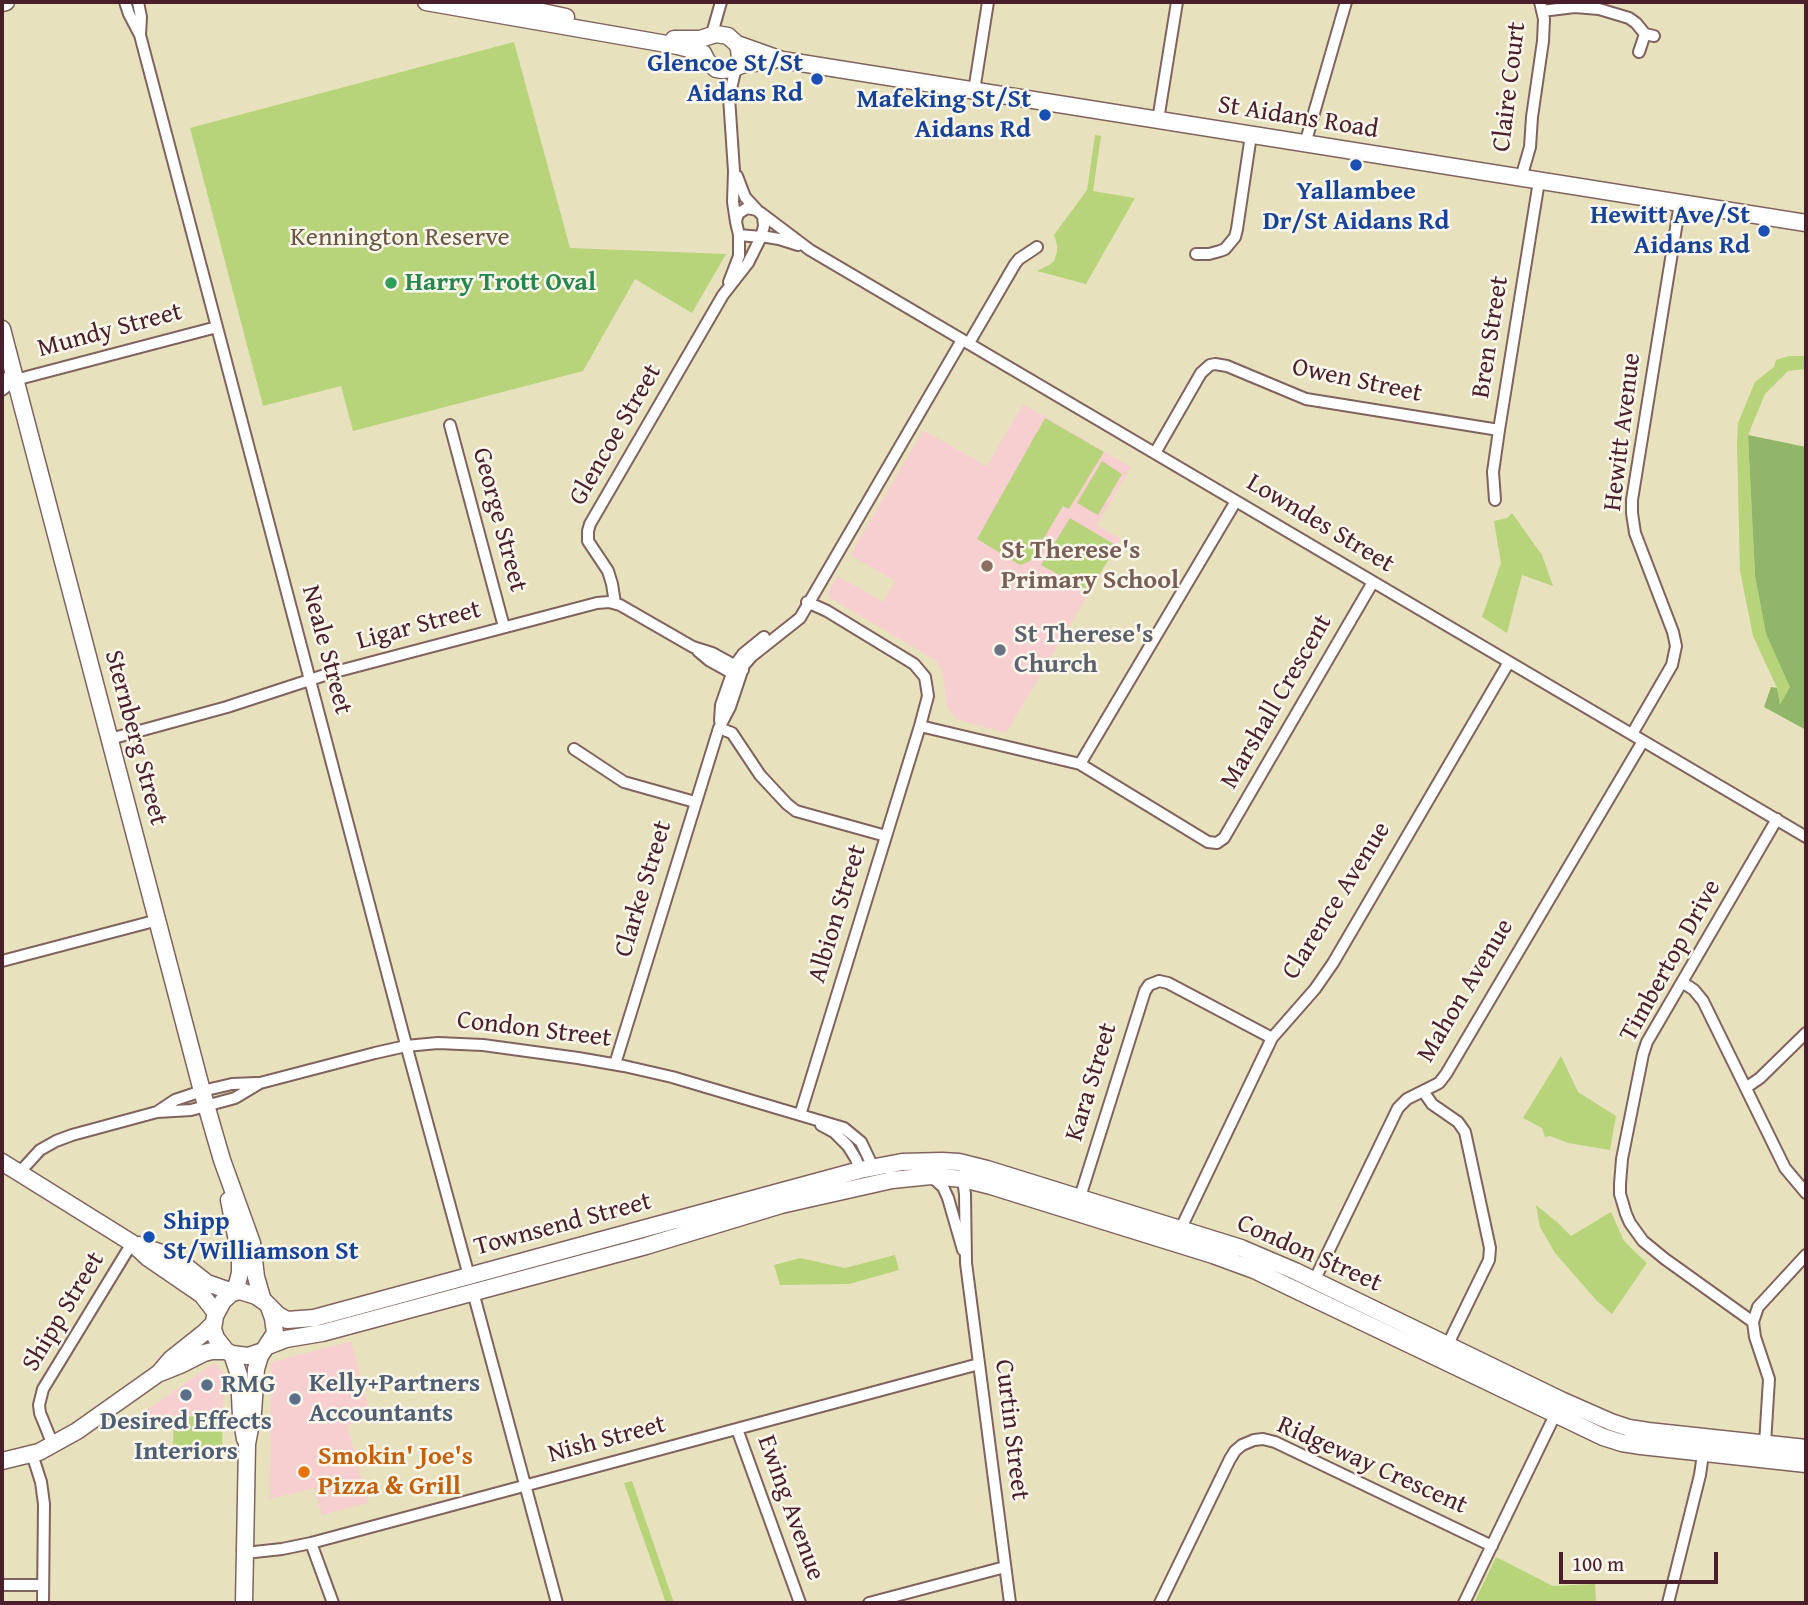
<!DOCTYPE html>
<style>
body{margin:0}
#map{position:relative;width:1808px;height:1605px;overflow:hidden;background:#e8e1be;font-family:"Gentium Book Plus",serif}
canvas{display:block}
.frame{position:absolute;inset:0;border:4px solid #4a1f2b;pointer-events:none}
.scale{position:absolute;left:1559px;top:1552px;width:159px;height:32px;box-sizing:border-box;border:4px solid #4a1f2b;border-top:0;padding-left:9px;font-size:21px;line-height:24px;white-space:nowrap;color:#4a1f2b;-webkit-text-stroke:5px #fbf7ec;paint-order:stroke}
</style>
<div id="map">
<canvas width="1808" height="1605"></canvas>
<div class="frame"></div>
<div class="scale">100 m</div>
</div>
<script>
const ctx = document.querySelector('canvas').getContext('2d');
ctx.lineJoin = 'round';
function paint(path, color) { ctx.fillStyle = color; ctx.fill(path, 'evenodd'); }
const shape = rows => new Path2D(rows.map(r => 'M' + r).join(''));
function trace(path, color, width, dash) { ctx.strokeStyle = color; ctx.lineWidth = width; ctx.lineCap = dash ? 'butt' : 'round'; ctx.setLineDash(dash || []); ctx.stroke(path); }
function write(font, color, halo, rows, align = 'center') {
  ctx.font = font + ' "Gentium Book Plus",serif'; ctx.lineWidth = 5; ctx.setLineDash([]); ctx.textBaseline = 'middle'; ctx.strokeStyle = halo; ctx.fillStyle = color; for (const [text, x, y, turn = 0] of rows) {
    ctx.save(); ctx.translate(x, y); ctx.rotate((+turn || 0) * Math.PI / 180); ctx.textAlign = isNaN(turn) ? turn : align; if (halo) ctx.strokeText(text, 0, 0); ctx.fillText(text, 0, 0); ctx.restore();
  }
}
paint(shape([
 [1023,404,1131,467,1097,525,1121,539,1006,733,956,719,947,706,943,674,937,661,830,598,828,592,838,576,883,602,895,581,850,555,923,430,987,466],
 [351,1341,371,1418,347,1425,368,1503,322,1515,314,1488,270,1499,271,1364,273,1362],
 [214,1363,216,1364,224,1374,223,1417,140,1415]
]), '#f7cfd0');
paint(shape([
 [514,42,570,248,726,254,692,313,635,279,583,371,353,431,341,386,263,406,190,128],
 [1095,135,1101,136,1093,191,1135,198,1086,284,1037,271,1049,265,1054,261,1057,252,1057,245,1054,235,1087,190],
 [1789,356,1806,356,1806,369,1788,371,1765,394,1748,435,1755,576,1766,634,1791,687,1780,706,1777,688,1753,636,1740,571,1737,443,1738,423,1755,382,1774,367,1776,360],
 [1045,418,1104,452,1069,509,1063,506,1030,561,1020,565,977,539],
 [1102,461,1122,474,1098,515,1077,503],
 [1512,513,1542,555,1553,586,1522,575,1507,633,1482,617,1501,563,1494,521,1507,518],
 [1070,518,1117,546,1089,591,1041,565],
 [1561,1056,1578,1092,1616,1116,1610,1150,1568,1143,1550,1136,1545,1137,1542,1128,1523,1118],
 [1536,1205,1558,1223,1571,1236,1611,1212,1623,1239,1631,1248,1647,1263,1612,1314,1597,1301,1555,1253,1540,1227],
 [895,1255,899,1270,849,1284,780,1285,774,1265,800,1258,845,1268],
 [174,1416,223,1417,222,1448,173,1447],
 [632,1481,674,1603,666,1603,624,1483],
 [1496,1557,1553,1586,1595,1584,1596,1603,1474,1603]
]), '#b7d47a');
paint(shape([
 [1748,435,1806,447,1806,628,1804,633,1806,730,1764,707,1771,687,1777,688,1780,705,1790,687,1766,634,1755,576]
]), '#91b66a');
const street = shape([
 [125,2,129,14,140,35],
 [138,2,141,17,140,35,408,1052,469,1276],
 [1542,11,1575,7,1599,9,1629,18,1636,23,1645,34,1654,36],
 [711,37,721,2],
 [1639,52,1645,34],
 [974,91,988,2],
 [1158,120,1177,2],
 [1305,144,1346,2],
 [737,176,745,197,757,210],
 [1521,178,1530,147,1532,117,1543,41,1544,19,1540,2],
 [747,208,757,210,763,216,764,226,761,237,739,235,736,222,737,217,739,213,747,208],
 [761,213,810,250,1806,837],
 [736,222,733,202,734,171,729,97,736,67],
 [761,236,779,239,798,245],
 [1196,254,1209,254,1220,251,1225,249,1235,237,1237,229,1251,135],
 [729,282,739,256,739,235],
 [969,343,1015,264,1019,259,1037,247],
 [2,378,15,380,217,327],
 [2,390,15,380],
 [450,425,504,627],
 [1155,453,1201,373,1210,365,1215,364,1227,366,1306,399,1499,430],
 [1495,500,1493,472,1499,430,1539,181],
 [615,603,612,584,608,571,588,541,588,531,590,524,723,295,748,263,761,237],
 [698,651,710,661,737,676],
 [720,721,721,705,735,665,743,654,764,637],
 [920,726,1080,764,1208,842,1217,843,1224,838,1373,582],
 [719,728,732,733,760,775,787,804,796,811,886,836],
 [1632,734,1672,665,1676,646,1673,632,1635,533,1632,513,1632,500,1680,203],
 [110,739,227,707,331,673,597,603,609,602,620,605,693,647,712,653,743,670],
 [574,749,624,782,695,802],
 [1080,764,1236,501],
 [2,961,158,920],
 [1682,982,1694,990,1703,1001,1785,1168,1806,1193],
 [615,1064,719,728,730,707,744,665,752,656,800,618,962,340],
 [1747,1087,1760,1078,1806,1033],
 [1423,1091,1432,1104,1458,1122,1465,1132,1490,1248,1489,1260,1447,1346],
 [157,1112,175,1100,202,1091,232,1084,257,1083],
 [800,1115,920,726,928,696,925,677,914,664,827,611,807,602],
 [821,1125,834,1132,848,1146,856,1159,860,1170],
 [19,1173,40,1150,56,1141,72,1135,157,1112,191,1110,235,1098,260,1083,375,1053,406,1046,438,1043,483,1045,578,1058,624,1066,672,1077,844,1128,861,1142,873,1167],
 [931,1176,943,1187,948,1198,963,1250],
 [963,1179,965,1194,966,1263,1010,1603],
 [1080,1197,1145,991,1149,985,1159,981,1168,983,1272,1038],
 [1181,1228,1272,1038,1315,989,1333,963,1509,662],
 [1314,1281,1398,1108,1407,1099,1439,1083,1446,1074,1643,741],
 [473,1292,557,1603],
 [1753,1322,1665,1259,1643,1241,1630,1223,1626,1214,1620,1194,1620,1184,1622,1159,1643,1054,1647,1042,1777,819],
 [737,1429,800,1603],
 [1765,1444,1769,1379,1755,1337,1753,1322,1758,1307,1806,1255],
 [53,1445,40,1413,39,1405,43,1389,132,1243],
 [32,1454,41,1482,44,1504,43,1603],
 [311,1543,333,1603],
 [245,1553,282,1549,311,1543,979,1364],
 [2,1585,43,1585],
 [869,1603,1005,1567],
 [1160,1603,1230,1459,1235,1451,1242,1445,1254,1440,1263,1439,1275,1442,1492,1546],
 [1464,1603,1555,1415],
 [1668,1603,1700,1475,1703,1454]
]);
const secondary = shape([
 [426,2,678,46,689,49,707,61],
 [2,3,6,2],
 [489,3,524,8,566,17],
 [674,39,700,39,716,34,728,36,737,44,739,49,740,59,738,65],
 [737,44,782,60,1806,223],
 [703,53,707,61,716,69,722,70,732,69,744,64,772,61],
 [2,329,202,1091,222,1160,252,1243,256,1277,263,1301],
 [2,1162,132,1243,148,1258,202,1295,216,1313],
 [229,1200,240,1256,240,1273,235,1292],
 [139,1245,167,1255,183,1264,207,1283,233,1292],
 [268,1346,286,1339,322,1333,646,1246,781,1205,892,1180,931,1176,963,1179,991,1186,1213,1255,1254,1270,1603,1437,1622,1443,1641,1446,1806,1464],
 [263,1351,248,1356,232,1354,226,1351,216,1338,213,1329,215,1316,223,1301,232,1293,240,1291,256,1296,265,1302,278,1315,287,1320,314,1318,860,1170,902,1162,942,1161,959,1162,987,1169,1241,1248,1295,1271,1561,1400,1611,1422,1629,1428,1648,1431,1806,1448],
 [232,1354,239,1375,241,1416,245,1439],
 [160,1373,180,1365,204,1353,212,1351,226,1351],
 [2,1461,39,1452,77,1431,159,1373,171,1359,205,1332,213,1324],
 [244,1603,247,1444,253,1412,256,1369,260,1356,275,1333,273,1318,269,1307]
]);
trace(street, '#81635e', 14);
trace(secondary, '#81635e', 19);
trace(street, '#fff', 10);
trace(secondary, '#fff', 16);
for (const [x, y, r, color] of [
 [817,79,7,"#1a4fb4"],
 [1045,115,7,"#1a4fb4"],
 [1356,165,7,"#1a4fb4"],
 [1764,231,7,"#1a4fb4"],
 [391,283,7,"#2e9e5b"],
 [987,566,7,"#8d6e63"],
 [1000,650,7,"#6b7280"],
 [149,1237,7,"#1a4fb4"],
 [207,1385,7,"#5c6f8a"],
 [186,1395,7,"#5c6f8a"],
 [295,1399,7,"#5c6f8a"],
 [304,1472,7,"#e8710a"]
]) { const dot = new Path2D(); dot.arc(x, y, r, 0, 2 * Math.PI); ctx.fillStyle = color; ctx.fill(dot); trace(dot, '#fbf7ec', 2.5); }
write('bold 26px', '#164399', '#fbf7ec', [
 ["Glencoe St/St",803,64],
 ["Aidans Rd",803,94],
 ["Mafeking St/St",1031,100],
 ["Aidans Rd",1031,130],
 ["Yallambee",1356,192,"center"],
 ["Dr/St Aidans Rd",1356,222,"center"],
 ["Hewitt Ave/St",1750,216],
 ["Aidans Rd",1750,246],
 ["Shipp",163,1222,"left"],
 ["St/Williamson St",163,1252,"left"]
], 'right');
write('26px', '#4a1f2b', '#fbf7ec', [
 ["Claire Court",1510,87,-83],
 ["St Aidans Road",1298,118,9],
 ["Mundy Street",110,331,-15],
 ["Bren Street",1491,337,-81],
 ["Owen Street",1357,381,12],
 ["Hewitt Avenue",1623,432,-83],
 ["Glencoe Street",616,435,-60],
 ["George Street",499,520,75],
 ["Lowndes Street",1320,524,31],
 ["Ligar Street",419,626,-15],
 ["Neale Street",326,650,75],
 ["Marshall Crescent",1277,702,-60],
 ["Sternberg Street",135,738,75],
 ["Clarke Street",644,889,-73],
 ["Clarence Avenue",1337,901,-58],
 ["Albion Street",838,914,-73],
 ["Timbertop Drive",1671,961,-61],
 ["Mahon Avenue",1466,991,-59],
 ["Condon Street",534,1030,7],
 ["Kara Street",1092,1082,-73],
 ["Townsend Street",563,1225,-15],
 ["Condon Street",1309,1254,24],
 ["Shipp Street",64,1312,-59],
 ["Curtin Street",1011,1430,83],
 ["Nish Street",607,1440,-15],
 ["Ridgeway Crescent",1372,1466,24],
 ["Ewing Avenue",790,1508,70]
]);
write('26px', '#6b5543', '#fbf7ec', [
 ["Kennington Reserve",400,238]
]);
write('bold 26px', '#27864d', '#fbf7ec', [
 ["Harry Trott Oval",405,283]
], 'left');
write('bold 26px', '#785e54', '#fbf7ec', [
 ["St Therese's",1001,551],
 ["Primary School",1001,581]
], 'left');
write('bold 26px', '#5b616d', '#fbf7ec', [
 ["St Therese's",1014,635],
 ["Church",1014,665]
], 'left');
write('bold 26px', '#4e5e75', '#fbf7ec', [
 ["Kelly+Partners",309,1384],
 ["Accountants",309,1414],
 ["RMG",221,1385],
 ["Desired Effects",186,1422,"center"],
 ["Interiors",186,1452,"center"]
], 'left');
write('bold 26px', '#c56008', '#fbf7ec', [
 ["Smokin' Joe's",318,1457],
 ["Pizza & Grill",318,1487]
], 'left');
</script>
